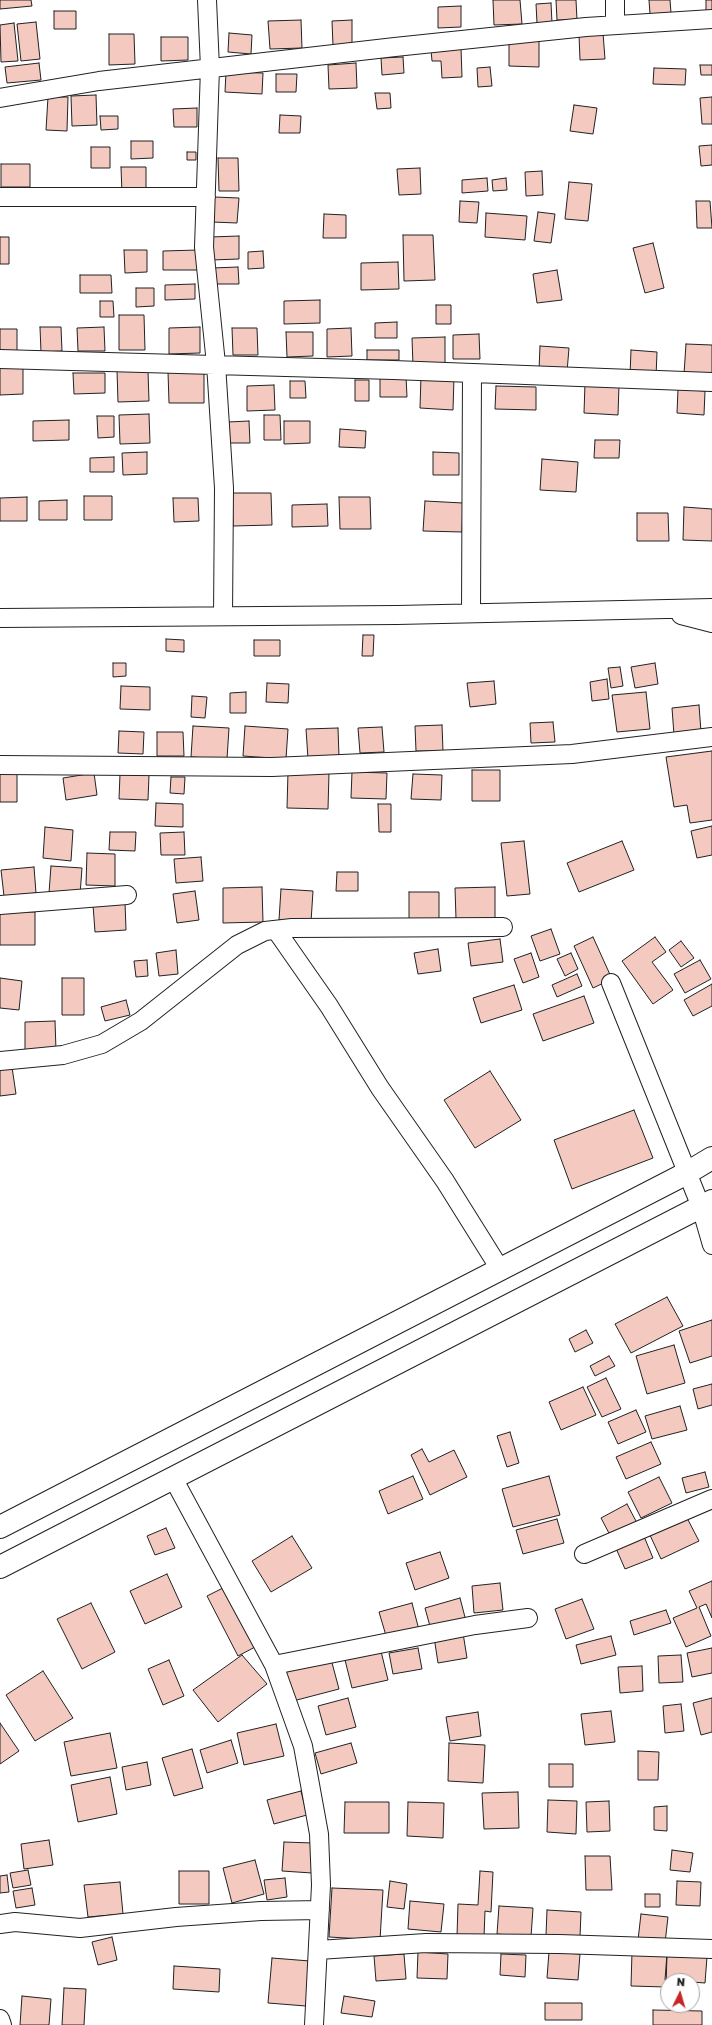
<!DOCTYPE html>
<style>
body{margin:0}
#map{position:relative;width:712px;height:2025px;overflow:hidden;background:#fff;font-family:"Golos Text",sans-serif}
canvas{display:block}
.north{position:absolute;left:660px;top:1973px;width:40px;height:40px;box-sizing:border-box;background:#fff;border:1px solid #a7a7a7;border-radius:50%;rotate:5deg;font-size:11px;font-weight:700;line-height:16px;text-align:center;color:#222}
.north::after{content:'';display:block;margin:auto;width:14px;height:18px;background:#c62828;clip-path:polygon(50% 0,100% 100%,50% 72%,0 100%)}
</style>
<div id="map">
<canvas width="712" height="2025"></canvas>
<div class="north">N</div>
</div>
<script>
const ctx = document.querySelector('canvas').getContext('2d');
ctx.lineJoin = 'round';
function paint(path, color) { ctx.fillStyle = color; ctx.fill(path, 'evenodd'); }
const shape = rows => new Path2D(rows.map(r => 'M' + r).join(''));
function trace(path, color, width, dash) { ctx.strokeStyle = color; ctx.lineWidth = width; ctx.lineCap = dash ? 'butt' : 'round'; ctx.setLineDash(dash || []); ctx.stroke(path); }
const building = shape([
 [0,0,31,0,32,6,0,9,0,0],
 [493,0,520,0,522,24,494,25,493,0],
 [556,0,576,0,577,20,557,20,556,0],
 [649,0,670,0,671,13,650,14,649,0],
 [706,0,712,0,712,15,706,15,706,0],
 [551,3,552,23,537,23,536,4,551,3],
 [461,6,461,27,438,28,438,7,461,6],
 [54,11,76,11,76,29,54,29,54,11],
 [301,20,302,48,270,49,268,21,301,20],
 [352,20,352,45,333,46,332,21,352,20],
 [36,22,40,59,21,61,17,24,36,22],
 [14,23,18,61,1,62,0,25,14,23],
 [229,33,252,35,251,54,228,52,229,33],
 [603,33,605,59,580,60,579,35,603,33],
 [109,34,134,34,135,64,109,65,109,34],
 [161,37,188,37,188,60,161,61,161,37],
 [509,39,539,40,539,67,509,66,509,39],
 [461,48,462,77,442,78,441,61,432,61,431,50,461,48],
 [403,57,404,73,382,75,381,58,403,57],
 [39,63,41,80,7,83,5,67,39,63],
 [356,63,357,88,329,89,328,65,356,63],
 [700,65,712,65,712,75,701,75,700,65],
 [490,67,492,86,478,87,477,68,490,67],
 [654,68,686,69,685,85,653,84,654,68],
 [226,72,263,73,262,94,225,92,226,72],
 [276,74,297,74,296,92,276,92,276,74],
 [375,93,390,93,391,108,377,109,375,93],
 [96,95,97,125,72,126,71,96,96,95],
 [48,97,68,97,67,131,46,130,48,97],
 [712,97,712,124,702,124,700,98,712,97],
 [574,105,597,108,593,134,570,131,574,105],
 [197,108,197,127,174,127,173,109,197,108],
 [280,115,301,116,300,133,279,133,280,115],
 [100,116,118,116,118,129,101,130,100,116],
 [131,141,153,141,153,158,131,159,131,141],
 [712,145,712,165,701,166,699,146,712,145],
 [91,147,110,147,110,168,91,168,91,147],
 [187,152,196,152,196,160,187,160,187,152],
 [218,158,238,158,239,191,219,191,218,158],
 [1,164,30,164,30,187,1,187,1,164],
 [121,167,146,167,146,194,122,194,121,167],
 [420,168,421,194,399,195,397,169,420,168],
 [542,171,543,195,526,196,525,172,542,171],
 [487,178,488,191,462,193,462,180,487,178],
 [506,178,507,190,493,191,492,180,506,178],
 [569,182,592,184,588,221,565,219,569,182],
 [214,197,239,198,237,223,212,222,214,197],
 [460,201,479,202,477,223,459,222,460,201],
 [696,201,710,201,712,228,697,228,696,201],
 [538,212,555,214,551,243,534,241,538,212],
 [486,213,527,216,525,240,485,237,486,213],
 [324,214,346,215,346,238,323,238,324,214],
 [403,235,433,235,435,280,404,281,403,235],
 [239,236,239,259,211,260,210,237,239,236],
 [0,237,9,237,9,264,0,264,0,237],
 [653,243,664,288,645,293,633,248,653,243],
 [124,250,147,250,147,272,125,273,124,250],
 [198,250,198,270,163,270,163,251,198,250],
 [263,251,264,268,248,269,248,252,263,251],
 [398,262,399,289,361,290,361,263,398,262],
 [238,267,239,284,212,284,212,268,238,267],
 [557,270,562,300,537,303,533,274,557,270],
 [80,275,111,275,112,293,80,293,80,275],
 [195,284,195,299,165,300,165,285,195,284],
 [136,288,154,288,154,306,136,307,136,288],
 [320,300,320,323,284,324,284,301,320,300],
 [100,301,113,301,114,317,100,317,100,301],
 [436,305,451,305,451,324,436,324,436,305],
 [119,315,144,315,145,350,119,350,119,315],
 [397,322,397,338,375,338,375,323,397,322],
 [40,327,61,327,62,351,41,352,40,327],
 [104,327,105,351,78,351,77,328,104,327],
 [200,327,200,353,169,354,169,328,200,327],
 [232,328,257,328,258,355,233,355,232,328],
 [351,328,352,356,327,357,327,329,351,328],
 [0,329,17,329,17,353,0,353,0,329],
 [286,332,313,332,313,356,287,357,286,332],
 [479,334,480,359,453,359,453,335,479,334],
 [445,337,445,366,413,366,412,338,445,337],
 [686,344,712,345,712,376,684,374,686,344],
 [540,346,569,348,567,372,539,370,540,346],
 [367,350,399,350,399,360,367,360,367,350],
 [631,350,657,352,656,377,630,375,631,350],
 [0,368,23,368,23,394,0,395,0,368],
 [117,371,148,371,149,401,118,402,117,371],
 [204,371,204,403,169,403,168,372,204,371],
 [73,373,105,373,105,393,74,394,73,373],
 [380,376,406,376,407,397,380,397,380,376],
 [421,376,454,377,453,410,420,408,421,376],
 [355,380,369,380,369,401,355,401,355,380],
 [290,381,305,381,306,398,290,398,290,381],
 [585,383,619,385,618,415,584,413,585,383],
 [274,385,275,410,247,411,247,386,274,385],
 [496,386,536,387,536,410,495,409,496,386],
 [678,389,705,391,704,415,677,413,678,389],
 [149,414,150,443,120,444,119,415,149,414],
 [264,415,280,415,281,440,264,440,264,415],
 [97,416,114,416,114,437,98,438,97,416],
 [69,420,69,440,33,441,33,421,69,420],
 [249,421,250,443,229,443,228,422,249,421],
 [284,421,310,421,310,443,284,444,284,421],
 [340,429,366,431,365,448,339,447,340,429],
 [595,440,620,440,619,458,594,458,595,440],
 [147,452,147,474,123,475,122,453,147,452],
 [433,452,459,453,459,475,433,475,433,452],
 [114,457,114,472,90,472,90,458,114,457],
 [542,459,578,462,576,492,540,490,542,459],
 [232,493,271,493,272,525,233,526,232,493],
 [84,496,112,496,112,520,84,520,84,496],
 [27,497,27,521,0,521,0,498,27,497],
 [339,497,370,497,371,529,340,529,339,497],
 [173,498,198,498,199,521,174,522,173,498],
 [67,500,67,520,39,520,39,501,67,500],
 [425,501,463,503,462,532,423,531,425,501],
 [327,504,328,526,292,527,292,505,327,504],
 [684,507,712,509,712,541,683,540,684,507],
 [637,513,668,513,669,541,637,541,637,513],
 [363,635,374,635,373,656,362,656,363,635],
 [166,639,184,640,184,652,166,651,166,639],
 [254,640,280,640,280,656,254,656,254,640],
 [113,663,126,663,126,676,113,677,113,663],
 [655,663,658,684,635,688,631,667,655,663],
 [620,667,623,686,611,688,608,668,620,667],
 [607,679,609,699,592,701,590,682,607,679],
 [494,681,496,704,470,707,467,683,494,681],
 [267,683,289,684,288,703,266,702,267,683],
 [121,686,150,687,150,710,120,709,121,686],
 [246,692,246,713,230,713,230,693,246,692],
 [646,692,650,729,617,732,612,695,646,692],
 [192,696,207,697,205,718,191,717,192,696],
 [699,705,701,732,674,735,672,708,699,705],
 [553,722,555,742,531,743,530,723,553,722],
 [442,725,443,751,416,751,415,726,442,725],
 [193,726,229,728,227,759,191,757,193,726],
 [245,726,288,729,286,759,243,756,245,726],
 [382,727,384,752,360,753,358,728,382,727],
 [338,728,339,757,308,759,306,729,338,728],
 [119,731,144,732,143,754,118,753,119,731],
 [157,732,183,732,184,756,157,756,157,732],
 [712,751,712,820,690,823,687,805,674,807,666,757,712,751],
 [472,770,500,770,500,801,472,801,472,770],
 [0,772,17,772,17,802,0,802,0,772],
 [288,772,329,773,328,809,287,808,288,772],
 [352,772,387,773,386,799,351,798,352,772],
 [94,773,97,795,66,800,63,778,94,773],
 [120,774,149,775,148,800,119,799,120,774],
 [413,774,442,775,441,800,411,799,413,774],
 [171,777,185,777,184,794,170,793,171,777],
 [156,803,183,804,183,827,155,826,156,803],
 [378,804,391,804,391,832,379,832,378,804],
 [712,826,712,855,697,858,691,831,712,826],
 [45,827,73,830,71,861,43,858,45,827],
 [110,832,136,832,135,851,109,850,110,832],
 [184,832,185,855,161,855,160,833,184,832],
 [524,841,530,894,507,896,501,843,524,841],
 [622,841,634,870,579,892,567,863,622,841],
 [87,853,115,854,115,886,86,885,87,853],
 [201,857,203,881,176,883,174,859,201,857],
 [51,866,82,868,80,895,49,893,51,866],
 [34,867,36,893,4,896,1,870,34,867],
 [337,872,358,872,358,891,336,891,337,872],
 [262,887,263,922,223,923,223,888,262,887],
 [495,887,495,918,456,919,455,888,495,887],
 [281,889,313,891,311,922,279,920,281,889],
 [195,891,199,920,177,923,173,894,195,891],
 [409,892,439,892,439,921,409,921,409,892],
 [125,902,126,930,95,932,93,905,125,902],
 [0,911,35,912,35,945,0,945,0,911],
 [551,929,560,954,540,961,531,936,551,929],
 [593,937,612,979,593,988,574,946,593,937],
 [655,937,666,952,652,962,673,990,653,1004,622,961,655,937],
 [500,939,503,962,471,966,468,943,500,939],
 [681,941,694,958,681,967,669,950,681,941],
 [438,949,441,971,418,974,414,953,438,949],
 [176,950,178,974,159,976,156,953,176,950],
 [531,953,539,977,523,983,514,959,531,953],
 [571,953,578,969,565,976,557,959,571,953],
 [147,960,148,976,136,977,134,961,147,960],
 [700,960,711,979,685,993,674,974,700,960],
 [577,974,582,986,557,997,552,985,577,974],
 [0,978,22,981,19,1010,0,1008,0,978],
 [62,978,84,978,84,1015,62,1015,62,978],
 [712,984,712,1006,693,1016,684,1000,712,984],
 [514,985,522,1010,481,1023,473,998,514,985],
 [584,996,594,1023,543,1041,533,1014,584,996],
 [126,1000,130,1015,105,1021,101,1007,126,1000],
 [55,1021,56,1050,25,1051,25,1022,55,1021],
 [12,1067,16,1094,0,1096,0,1069,12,1067],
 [490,1071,521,1120,475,1148,444,1100,490,1071],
 [634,1110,653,1158,572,1189,554,1140,634,1110],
 [667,1297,683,1326,631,1353,615,1324,667,1297],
 [712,1320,712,1356,690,1363,679,1331,712,1320],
 [586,1330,593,1343,575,1352,569,1339,586,1330],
 [674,1345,685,1383,647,1394,636,1356,674,1345],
 [609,1356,615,1366,595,1376,590,1366,609,1356],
 [606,1378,621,1409,602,1417,587,1387,606,1378],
 [712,1384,712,1405,698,1409,693,1389,712,1384],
 [583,1387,596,1415,561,1430,549,1402,583,1387],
 [680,1406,687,1430,652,1439,645,1416,680,1406],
 [636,1410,646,1432,618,1444,608,1422,636,1410],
 [510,1432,519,1463,507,1467,497,1436,510,1432],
 [651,1442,661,1464,626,1479,616,1457,651,1442],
 [422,1449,429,1462,454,1450,467,1477,430,1495,411,1455,422,1449],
 [705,1472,709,1487,686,1493,682,1478,705,1472],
 [413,1476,423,1499,388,1514,379,1491,413,1476],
 [549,1476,560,1515,513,1527,502,1489,549,1476],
 [659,1477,672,1503,641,1518,628,1492,659,1477],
 [627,1504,637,1523,611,1537,601,1518,627,1504],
 [686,1516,699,1541,661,1559,649,1533,686,1516],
 [557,1519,564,1543,523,1554,516,1530,557,1519],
 [166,1528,175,1548,155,1555,147,1536,166,1528],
 [643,1534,653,1558,625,1569,615,1546,643,1534],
 [292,1536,312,1568,271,1592,252,1561,292,1536],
 [440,1552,449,1578,415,1590,406,1563,440,1552],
 [167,1574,182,1607,145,1624,130,1591,167,1574],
 [712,1581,712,1618,706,1604,699,1607,711,1636,686,1647,673,1618,697,1608,689,1591,712,1581],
 [500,1583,503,1610,474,1613,472,1586,500,1583],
 [225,1587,255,1647,238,1656,207,1596,225,1587],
 [460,1598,466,1621,431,1630,425,1608,460,1598],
 [582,1599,594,1629,566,1639,555,1609,582,1599],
 [91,1603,115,1652,82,1669,57,1619,91,1603],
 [412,1603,419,1630,387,1639,379,1612,412,1603],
 [666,1610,671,1623,634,1635,630,1621,666,1610],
 [463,1633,467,1658,438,1663,434,1637,463,1633],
 [611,1636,616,1655,581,1664,576,1645,611,1636],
 [380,1647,388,1680,352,1688,344,1656,380,1647],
 [418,1648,422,1669,393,1674,389,1653,418,1648],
 [712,1648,712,1673,692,1677,687,1653,712,1648],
 [242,1655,267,1684,218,1722,193,1690,242,1655],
 [681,1655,683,1682,659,1683,658,1656,681,1655],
 [331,1659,339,1689,293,1701,285,1671,331,1659],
 [169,1660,184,1696,163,1705,148,1669,169,1660],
 [642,1666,643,1691,620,1693,618,1667,642,1666],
 [43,1671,73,1718,35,1741,6,1695,43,1671],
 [348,1698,356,1727,326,1735,318,1706,348,1698],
 [712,1698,712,1732,701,1735,693,1703,712,1698],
 [681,1704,684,1731,665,1733,663,1706,681,1704],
 [611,1711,615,1742,585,1745,581,1714,611,1711],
 [478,1712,481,1736,450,1741,446,1717,478,1712],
 [0,1723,19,1751,0,1764,0,1723],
 [276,1724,284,1756,244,1765,237,1733,276,1724],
 [110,1733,117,1768,71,1776,64,1742,110,1733],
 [231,1740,238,1763,207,1773,200,1750,231,1740],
 [351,1743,357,1763,321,1774,315,1753,351,1743],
 [449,1743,485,1745,483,1783,448,1781,449,1743],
 [192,1749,203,1788,174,1796,162,1758,192,1749],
 [638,1751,659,1752,658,1780,638,1780,638,1751],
 [147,1762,151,1785,126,1790,122,1767,147,1762],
 [549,1764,573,1764,573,1787,549,1787,549,1764],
 [110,1777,117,1814,78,1822,71,1785,110,1777],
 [301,1791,307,1815,274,1824,267,1800,301,1791],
 [518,1792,519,1828,484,1829,482,1793,518,1792],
 [548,1800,577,1801,576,1834,547,1832,548,1800],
 [609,1801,610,1831,587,1832,586,1802,609,1801],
 [345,1802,389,1802,389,1833,344,1833,345,1802],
 [408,1802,444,1803,443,1838,407,1836,408,1802],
 [667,1806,667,1831,654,1830,654,1807,667,1806],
 [49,1840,53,1865,24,1869,21,1844,49,1840],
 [284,1842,313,1843,312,1873,282,1871,284,1842],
 [672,1850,693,1853,690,1872,670,1870,672,1850],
 [585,1856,610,1856,612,1890,586,1890,585,1856],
 [255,1860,264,1894,232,1903,223,1868,255,1860],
 [28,1870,31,1885,13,1888,10,1873,28,1870],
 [179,1871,209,1871,209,1904,179,1904,179,1871],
 [480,1871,493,1872,491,1912,485,1911,484,1937,457,1936,458,1904,478,1905,480,1871],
 [7,1875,9,1892,0,1893,0,1876,7,1875],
 [285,1878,287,1897,267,1900,264,1880,285,1878],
 [390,1881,407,1884,404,1909,387,1907,390,1881],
 [677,1881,701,1882,700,1906,676,1905,677,1881],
 [120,1882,123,1914,88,1917,84,1885,120,1882],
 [32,1888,35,1905,16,1908,13,1891,32,1888],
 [332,1888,383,1890,380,1940,329,1937,332,1888],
 [645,1894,660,1894,660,1907,645,1907,645,1894],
 [410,1901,444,1904,441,1932,408,1929,410,1901],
 [499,1906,533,1908,531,1937,497,1934,499,1906],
 [547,1910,581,1912,580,1937,546,1935,547,1910],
 [641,1914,668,1917,665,1943,638,1940,641,1914],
 [112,1937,117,1960,98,1965,92,1942,112,1937],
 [418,1952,448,1954,447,1979,417,1978,418,1952],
 [549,1952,580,1954,578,1980,547,1978,549,1952],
 [632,1952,667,1954,666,1987,631,1986,632,1952],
 [404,1954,406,1979,376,1981,374,1956,404,1954],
 [501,1954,526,1955,525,1977,500,1975,501,1954],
 [667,1954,707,1957,705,1983,665,1980,667,1954],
 [272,1958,310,1961,306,2006,268,2003,272,1958],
 [174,1966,220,1969,219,1992,173,1989,174,1966],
 [64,1988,86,1989,84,2025,62,2025,64,1988],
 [22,1996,51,1999,49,2025,20,2025,22,1996],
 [344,1996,375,2001,372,2017,341,2013,344,1996],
 [545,2003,582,2003,582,2020,545,2020,545,2003],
 [653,2010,702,2011,702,2025,653,2025,653,2010]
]);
paint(building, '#f3c9c0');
trace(building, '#222', 1);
const street = shape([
 [207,0,210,68,204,247,216,364,224,488,223,616],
 [615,0,615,25],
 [0,98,99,81,395,47,586,27,712,19],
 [0,197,206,197],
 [0,359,393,370,712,382],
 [471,613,472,373],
 [681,615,712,623],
 [0,618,397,615,712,608],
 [0,765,272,767,572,754,712,737],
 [0,905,127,895],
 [276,930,329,1006,380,1088,445,1181,500,1269],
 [611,983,701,1207,712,1245],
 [0,1061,63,1055,102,1044,141,1021,237,945,265,931,292,928,503,927],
 [173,1478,274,1665,303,1746,319,1834,321,1885,314,2025],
 [584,1554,712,1499],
 [274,1665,475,1625,528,1618],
 [0,1924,15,1922,80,1928,176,1917,261,1911,320,1910],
 [318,1950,426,1943,559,1944,712,1949],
 [0,2019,2,2025]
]);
const primary = shape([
 [0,1527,687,1173,712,1158],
 [0,1567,712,1201]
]);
trace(street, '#222', 20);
trace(primary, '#222', 24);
trace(street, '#fff', 18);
trace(primary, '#fff', 22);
</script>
